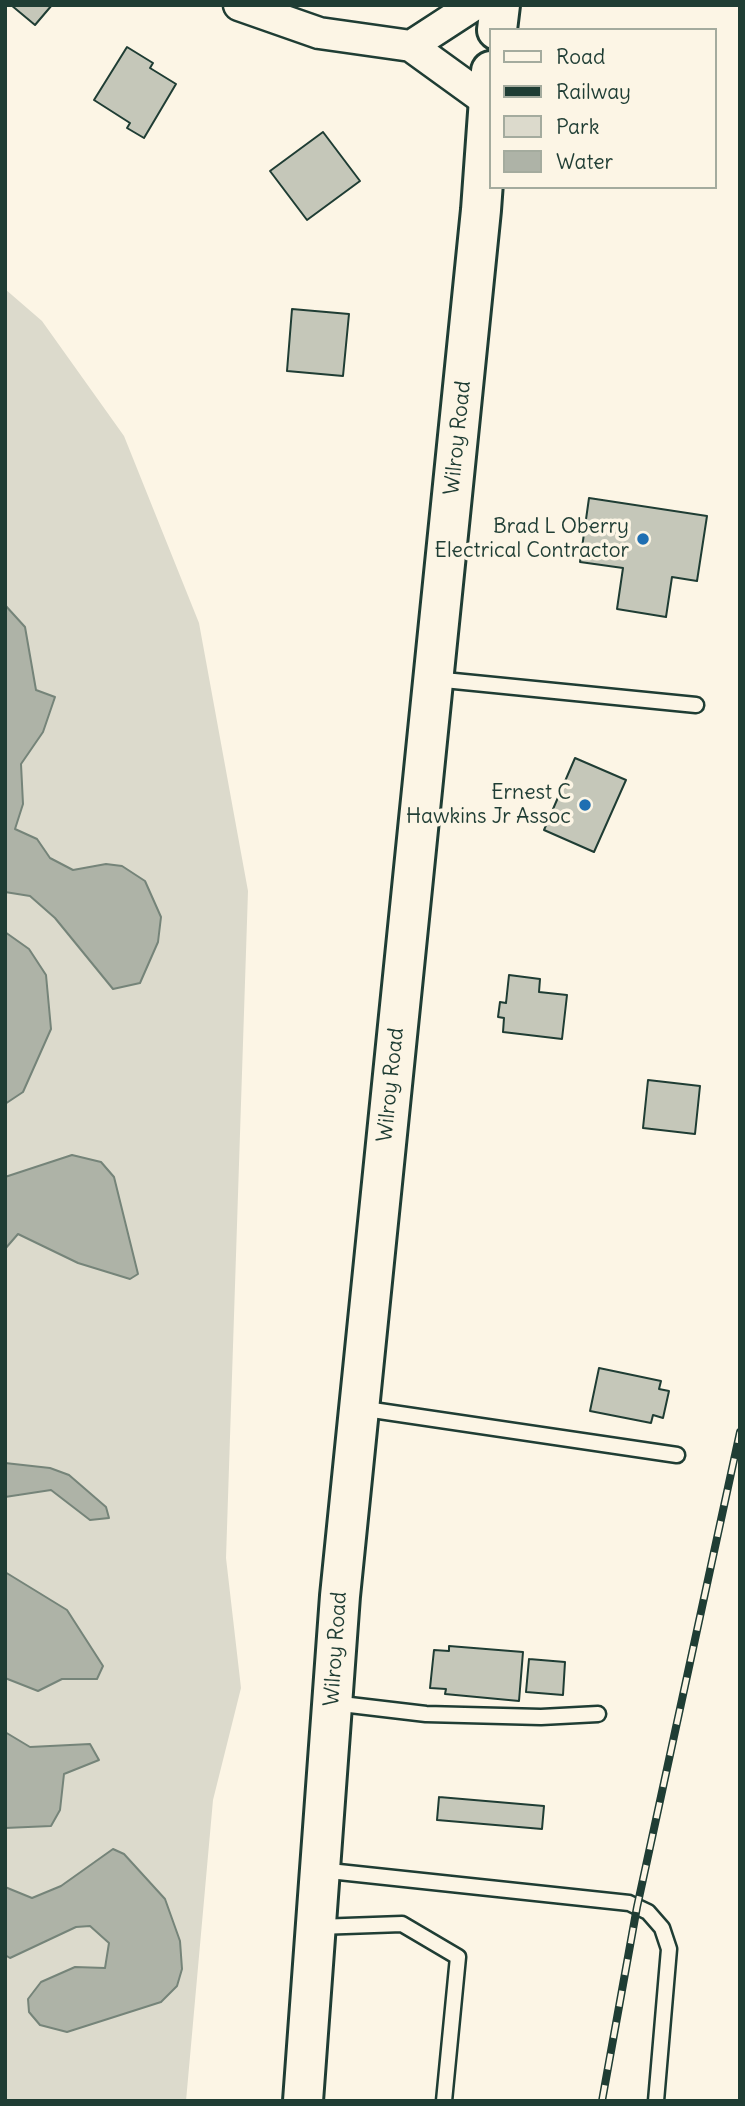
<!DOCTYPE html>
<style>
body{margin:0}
#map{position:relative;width:745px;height:2106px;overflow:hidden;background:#fcf5e5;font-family:Delius,sans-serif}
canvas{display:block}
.frame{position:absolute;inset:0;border:7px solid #1f3d34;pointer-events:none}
.legend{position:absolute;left:489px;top:28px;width:228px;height:161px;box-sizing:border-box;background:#fcf5e5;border:2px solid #a4ab9e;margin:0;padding:9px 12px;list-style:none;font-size:21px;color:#1f3d34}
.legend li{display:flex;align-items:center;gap:14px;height:35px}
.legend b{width:35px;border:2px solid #a4ab9e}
</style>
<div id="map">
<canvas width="745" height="2106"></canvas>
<div class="frame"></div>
<ul class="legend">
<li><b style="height:9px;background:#fcf5e5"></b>Road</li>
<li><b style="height:9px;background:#1f3d34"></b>Railway</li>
<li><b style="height:19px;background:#dcdacc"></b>Park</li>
<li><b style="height:19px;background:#aeb3a7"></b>Water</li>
</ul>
</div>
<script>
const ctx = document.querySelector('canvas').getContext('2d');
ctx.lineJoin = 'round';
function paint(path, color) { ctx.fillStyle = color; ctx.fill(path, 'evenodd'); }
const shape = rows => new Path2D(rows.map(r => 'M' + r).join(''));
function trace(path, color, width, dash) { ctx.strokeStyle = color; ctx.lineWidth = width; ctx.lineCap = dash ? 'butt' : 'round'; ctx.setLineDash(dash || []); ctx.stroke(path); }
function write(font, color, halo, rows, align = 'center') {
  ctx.font = font + ' Delius,sans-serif'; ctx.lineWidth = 7; ctx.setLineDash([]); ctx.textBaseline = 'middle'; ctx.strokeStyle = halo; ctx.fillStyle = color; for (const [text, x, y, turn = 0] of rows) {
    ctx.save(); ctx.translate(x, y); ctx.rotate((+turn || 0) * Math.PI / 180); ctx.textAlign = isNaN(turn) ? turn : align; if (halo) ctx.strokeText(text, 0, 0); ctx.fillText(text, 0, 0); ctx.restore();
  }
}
paint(shape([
 [5,289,42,321,124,436,199,623,248,891,226,1558,241,1688,213,1800,186,2101,5,2101,5,1955,11,1958,76,1927,90,1926,109,1943,105,1968,75,1967,41,1982,161,2002,113,1850,61,1886,32,1898,5,1887,5,1828,51,1826,60,1810,64,1774,90,1744,30,1747,5,1732,5,1678,38,1691,62,1679,97,1679,67,1610,5,1572,5,1497,51,1490,90,1519,50,1468,5,1463,6,1245,17,1234,78,1263,72,1155,5,1177,5,1104,23,1092,29,949,5,932,5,892,30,896,55,918,113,989,106,864,73,870,50,858,37,839,14,829,23,804,21,764,43,732,25,627,5,605]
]), '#dcdacc');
const water = shape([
 [5,605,25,627,36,690,55,697,43,732,21,764,23,804,15,829,37,839,50,858,73,870,106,864,122,866,145,881,161,917,158,942,140,983,113,989,55,918,30,896,5,892,5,605],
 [5,932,29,949,46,975,51,1029,23,1092,5,1104,5,932],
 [72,1155,101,1162,114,1177,138,1274,130,1279,78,1263,18,1234,5,1249,5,1177,72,1155],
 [5,1463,50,1468,69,1475,106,1507,109,1518,90,1520,51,1490,5,1497,5,1463],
 [5,1572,67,1610,103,1666,97,1679,62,1679,38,1691,5,1678,5,1572],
 [5,1732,30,1747,90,1744,99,1760,64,1774,60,1810,51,1826,5,1828,5,1732],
 [113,1849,124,1854,165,1899,180,1941,182,1969,177,1986,161,2002,67,2032,40,2025,29,2012,28,1999,41,1982,75,1967,105,1968,109,1943,90,1926,76,1927,10,1958,5,1955,5,1887,32,1898,61,1886,113,1849]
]);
paint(water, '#aeb3a7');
trace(water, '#758479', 2);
const building = shape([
 [11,5,52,5,35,25,11,5],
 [127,47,153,63,150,68,176,84,144,138,127,128,130,123,94,100,127,47],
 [323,132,360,181,307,220,270,171,323,132],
 [292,309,349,314,343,376,287,371,292,309],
 [589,498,707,516,697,581,672,577,666,617,617,609,623,568,580,562,589,498],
 [575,758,626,780,594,852,544,830,575,758],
 [509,975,540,979,539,992,567,995,562,1039,503,1032,504,1018,498,1017,500,1002,506,1003,509,975],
 [648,1080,700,1086,695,1134,643,1128,648,1080],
 [599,1368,661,1381,659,1389,669,1391,663,1418,653,1415,651,1423,590,1411,599,1368],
 [449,1646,523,1652,519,1701,445,1694,446,1689,430,1688,434,1650,449,1651,449,1646],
 [529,1659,565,1662,563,1695,526,1692,529,1659],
 [439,1797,544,1806,542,1829,437,1820,439,1797]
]);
paint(building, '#c5c7b9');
trace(building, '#1f3d34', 2);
const lane = shape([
 [434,679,696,705],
 [359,1408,677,1455],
 [333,1703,426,1714,541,1717,598,1714],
 [320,1870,629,1903,648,1912,662,1928,669,1949,656,2101],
 [317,1927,402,1924,458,1957,444,2101]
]);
const street = shape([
 [239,5,319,33,411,46,487,101],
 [411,46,474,5]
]);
const primary = shape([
 [497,30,500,5],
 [303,2101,340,1596,481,210,491,71]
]);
trace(lane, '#1f3d34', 19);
trace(street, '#1f3d34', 35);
trace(primary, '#1f3d34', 44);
trace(lane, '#fcf5e5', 14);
trace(street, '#fcf5e5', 30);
trace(primary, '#fcf5e5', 38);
const rail = shape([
 [602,2101,637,1907,740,1432]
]);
trace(rail, '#1f3d34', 8);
trace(rail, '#fcf5e5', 5, [16]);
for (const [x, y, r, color] of [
 [643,539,7,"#1f6fb2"],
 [585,805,7,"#1f6fb2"]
]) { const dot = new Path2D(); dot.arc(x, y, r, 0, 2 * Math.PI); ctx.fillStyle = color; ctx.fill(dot); trace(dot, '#fcf5e5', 2.5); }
write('21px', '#1f3d34', '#fcf5e5', [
 ["Wilroy Road",458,438,-84],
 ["Wilroy Road",391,1085,-84],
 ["Wilroy Road",336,1649,-86]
]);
write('21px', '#1f3d34', '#fcf5e5', [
 ["Brad L Oberry",629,527],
 ["Electrical Contractor",629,551],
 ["Ernest C",571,793],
 ["Hawkins Jr Assoc",571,817]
], 'right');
</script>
